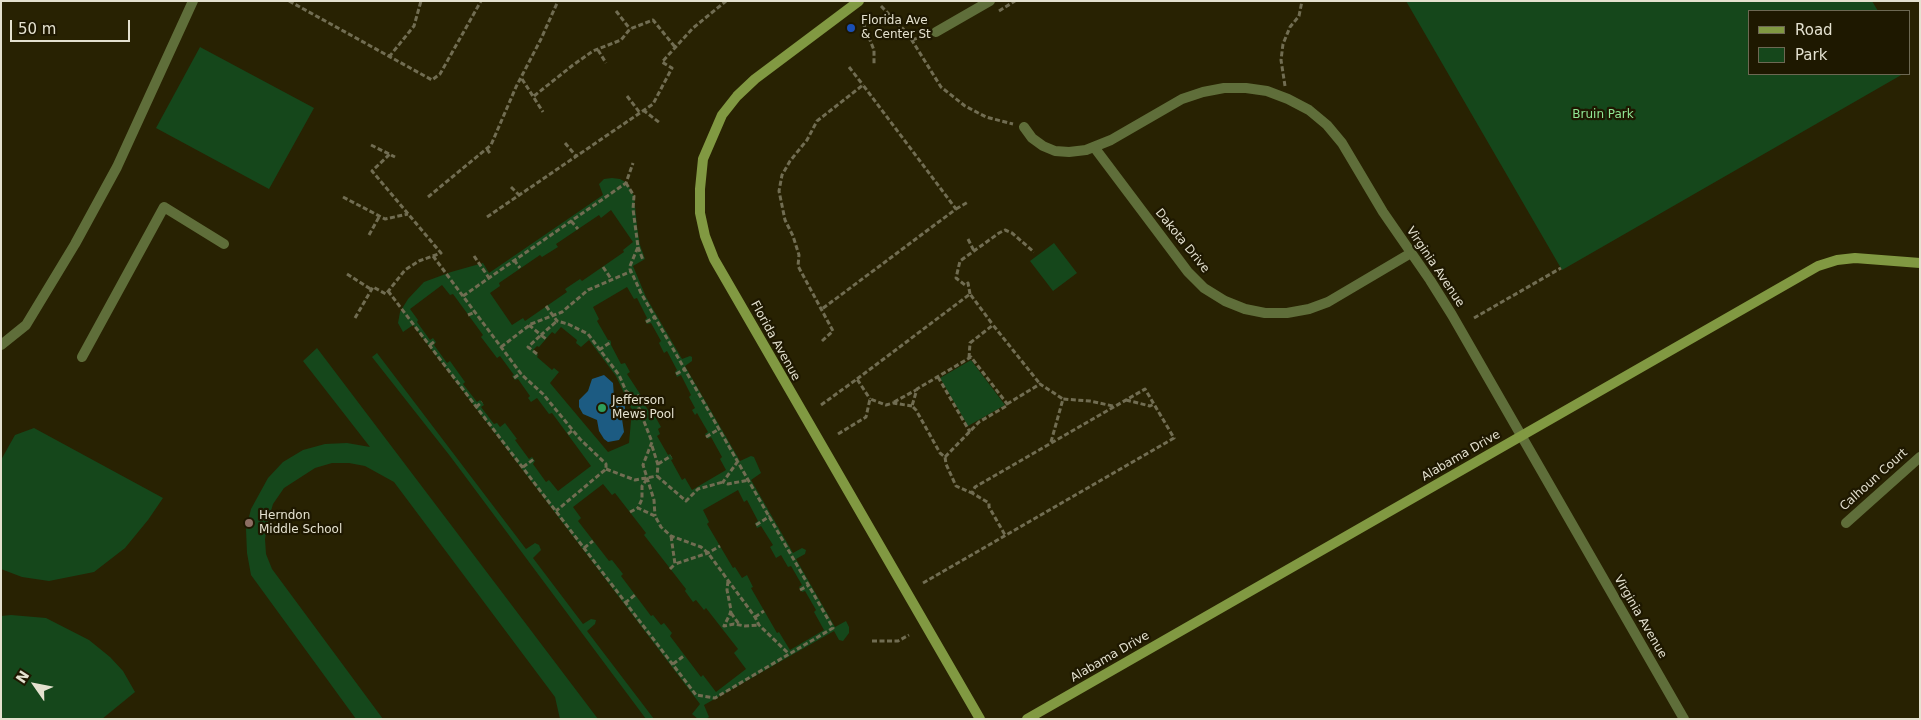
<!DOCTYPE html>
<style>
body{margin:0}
#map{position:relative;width:1921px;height:720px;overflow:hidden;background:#282202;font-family:"DejaVu Sans",sans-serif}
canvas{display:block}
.frame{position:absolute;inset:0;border:2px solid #e4e1cf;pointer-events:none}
.legend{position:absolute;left:1748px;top:10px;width:162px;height:65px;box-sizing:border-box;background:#1e1800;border:1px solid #6d6853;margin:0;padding:6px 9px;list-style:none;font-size:15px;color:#e4e1cf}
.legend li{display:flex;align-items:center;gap:10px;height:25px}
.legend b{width:25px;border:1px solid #6d6853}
.north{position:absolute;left:10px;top:660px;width:50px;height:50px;-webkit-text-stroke:4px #1e1800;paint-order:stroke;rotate:303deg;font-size:14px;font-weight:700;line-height:20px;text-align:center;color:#e4e1cf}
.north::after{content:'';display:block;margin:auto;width:18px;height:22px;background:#e4e1cf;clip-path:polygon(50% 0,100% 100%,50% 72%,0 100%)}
.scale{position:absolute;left:10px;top:20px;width:120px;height:22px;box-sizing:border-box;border:2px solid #e4e1cf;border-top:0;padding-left:6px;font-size:15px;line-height:18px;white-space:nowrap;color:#e4e1cf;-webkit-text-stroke:4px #1e1800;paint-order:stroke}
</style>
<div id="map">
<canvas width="1921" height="720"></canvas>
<div class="frame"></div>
<ul class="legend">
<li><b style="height:6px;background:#819942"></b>Road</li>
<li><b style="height:14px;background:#15471b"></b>Park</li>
</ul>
<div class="north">N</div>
<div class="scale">50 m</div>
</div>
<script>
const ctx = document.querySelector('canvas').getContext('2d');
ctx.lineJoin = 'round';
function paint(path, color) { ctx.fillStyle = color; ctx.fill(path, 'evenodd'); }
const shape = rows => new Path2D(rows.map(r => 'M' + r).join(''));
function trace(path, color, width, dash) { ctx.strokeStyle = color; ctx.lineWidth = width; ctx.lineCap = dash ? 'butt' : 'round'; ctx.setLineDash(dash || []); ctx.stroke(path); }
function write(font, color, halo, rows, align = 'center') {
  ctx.font = font + ' "DejaVu Sans",sans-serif'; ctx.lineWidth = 4.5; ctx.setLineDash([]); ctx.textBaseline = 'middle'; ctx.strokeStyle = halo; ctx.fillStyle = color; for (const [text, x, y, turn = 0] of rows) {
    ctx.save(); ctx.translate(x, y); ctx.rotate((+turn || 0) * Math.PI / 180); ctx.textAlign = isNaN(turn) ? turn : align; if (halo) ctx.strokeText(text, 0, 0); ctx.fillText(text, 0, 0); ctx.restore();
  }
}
paint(shape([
 [1406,1,1872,1,1878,11,1750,11,1750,74,1903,74,1562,270],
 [200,47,314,108,269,189,156,128],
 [612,178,620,179,627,183,634,196,637,226,640,245,645,259,633,266,646,297,682,359,690,356,692,357,692,361,685,366,740,461,751,456,754,457,761,473,751,480,793,553,802,548,806,550,805,554,796,559,835,627,846,621,849,627,849,633,843,641,839,640,834,631,704,705,709,717,706,719,698,719,692,714,700,704,413,325,403,332,398,323,400,312,408,299,424,282,451,272,483,263,489,273,603,195,599,184,604,179],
 [611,210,633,242,623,250,624,252,582,281,580,279,565,289,567,292,525,321,523,318,512,325,490,293,500,286,499,283,540,255,542,257,558,247,556,244,599,215,601,218],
 [442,285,450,295,453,294,483,335,481,337,497,358,500,356,514,375,512,376,515,380,518,379,530,396,528,398,531,402,537,398,549,414,552,413,591,466,558,491,549,480,546,482,533,464,535,461,532,457,529,459,515,440,517,439,505,423,500,427,497,423,494,424,481,407,484,405,482,402,480,400,477,402,463,384,465,382,450,361,447,363,434,345,436,342,433,338,430,340,417,322,418,320,410,309],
 [627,287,634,299,637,298,647,318,645,320,647,324,651,323,661,341,659,343,664,353,667,351,677,370,675,372,677,377,681,375,691,395,689,397,695,408,692,410,695,415,697,413,708,432,705,434,708,439,711,437,722,457,720,459,726,470,692,490,685,478,682,480,671,460,673,459,670,454,668,455,657,436,660,434,658,429,661,427,655,416,652,417,641,398,642,397,627,374,630,372,625,363,621,364,611,345,611,342,610,340,608,340,597,321,599,319,593,307],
 [561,327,577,340,576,343,581,347,589,340,616,376,632,410,629,443,608,452,550,383,559,372,554,368,552,370,537,357,538,355,533,350,537,346,539,347,552,332,555,334],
 [603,484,612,495,615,493,646,533,644,535,686,589,685,591,693,602,696,600,704,610,706,608,738,649,734,653,746,669,716,692,703,675,701,677,670,636,672,633,664,623,661,625,653,615,651,616,621,576,623,574,612,560,609,561,578,521,581,518,573,507],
 [738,490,744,502,747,500,758,521,755,523,757,528,761,526,773,545,770,547,776,558,781,555,788,567,791,566,802,585,799,587,802,592,805,591,816,610,814,612,824,630,790,650,779,632,777,633,751,588,753,587,747,575,742,578,735,567,733,568,707,524,709,522,703,510],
 [1054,243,1077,273,1053,291,1030,261],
 [317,348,598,719,560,719,555,697,394,482,365,466,349,463,332,463,315,468,284,488,273,504,268,521,265,539,266,554,272,569,383,719,356,719,251,575,247,553,246,529,251,509,268,478,283,462,303,450,325,444,347,443,370,447,303,361],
 [377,353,526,549,535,543,539,545,541,550,533,558,583,624,591,619,596,620,595,624,587,631,654,719,646,719,450,456,372,357],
 [971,360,1005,405,968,426,940,378],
 [34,428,163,498,148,520,125,548,94,572,49,581,22,577,1,569,1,460,15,435],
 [11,615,46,618,89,640,110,657,123,671,135,692,102,719,1,719,1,616]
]), '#15471b');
paint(shape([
 [604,375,613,383,614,397,623,401,625,406,625,412,622,419,624,432,619,440,608,442,604,439,599,431,597,420,583,414,579,407,579,400,588,391,592,379]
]), '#1c5b82');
trace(shape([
 [289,1,432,80,440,74,481,1],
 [881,6,908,34,941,87,965,106,986,117,1013,124],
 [616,11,630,29],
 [999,11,1015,1],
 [863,23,874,50,874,64],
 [912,40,926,35],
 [598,50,606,63],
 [389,57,414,26,421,1],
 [849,67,863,85],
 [522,79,543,112],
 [1285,86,1281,60,1283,44,1290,27,1299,16,1302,1],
 [534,96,573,65,593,51,621,40,630,29,653,20,675,47],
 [627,96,640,113],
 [643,110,660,123],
 [565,143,576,156],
 [371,145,395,157],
 [487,149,491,155],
 [511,187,519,195],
 [343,197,385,219,408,214],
 [428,197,491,145,516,87,541,39,558,1],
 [956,209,968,202],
 [487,217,653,104,672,68,662,62,693,28,726,1],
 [571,221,578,229],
 [369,235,379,217],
 [968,239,974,251],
 [638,247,643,260],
 [433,256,522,375,543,394,580,439,606,464,606,469,556,511],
 [474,256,489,278],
 [514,260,520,268],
 [603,267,612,280],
 [347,274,372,290],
 [388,291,696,695,715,698,833,628,641,293,630,269,630,266,638,247,633,209,634,196,626,183],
 [970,294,968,283,965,285,956,278,960,261,999,233,1005,230,1012,233,1034,252],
 [463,296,626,183,633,163],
 [546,306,557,321,568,324,588,334,619,375,626,391,635,398,652,442,643,465,654,500,655,516],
 [468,315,475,312],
 [355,318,373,287,386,294,405,270,419,261,441,253,372,171,391,153],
 [1474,318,1561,268],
 [646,322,655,317],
 [529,325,541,335,557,321],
 [822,341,833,331,798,266,799,255,793,236,785,220,779,191,782,175,790,161,807,140,817,121,863,85,956,209,822,309],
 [430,345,435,341],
 [501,347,531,324,562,312,588,290,632,271],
 [599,350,611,342],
 [537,354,528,347,541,335,546,339],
 [969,358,970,343,993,325,1040,384],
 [676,374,685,369],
 [938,377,970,432],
 [514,378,521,373],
 [857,379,970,294,993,325],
 [635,398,641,394],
 [1126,400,1150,406,1154,404],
 [894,402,916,390],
 [1007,404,1040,384,1063,399],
 [821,405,857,379,870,399],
 [476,407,482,402],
 [568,434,573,430],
 [838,434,866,417,870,399,886,405,893,403,912,406],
 [706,437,719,429],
 [1051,442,1063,399,1090,401,1113,406],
 [652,446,658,465,657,476],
 [945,457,979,422,1008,405,971,357,917,389,912,406,916,410,940,453,945,457,946,464,956,486,972,493],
 [738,461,723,482,728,484,749,480],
 [658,464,671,456],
 [523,467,534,459],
 [606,469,635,480,657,476],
 [657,476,686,501,698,489,723,482],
 [647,479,642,486,642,499,638,508,655,516,661,527,671,536,701,547,708,553,755,617,759,625,789,654],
 [630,512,638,508],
 [756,525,770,516],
 [671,536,675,564,708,553,720,546],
 [584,548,593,541],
 [670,569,675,564],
 [728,581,727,590,731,610,730,614,724,626,734,624,745,626,759,625],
 [923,583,1174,438,1145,389,975,487,972,493,989,503,989,507,1005,535],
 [800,590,809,585],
 [625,603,635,595],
 [731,613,739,624],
 [755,617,764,611],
 [872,641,898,641,909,635],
 [673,664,685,655]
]), '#716d52', 3, [5, 2.5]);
trace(shape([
 [1,345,26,325,75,244,117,167,193,1],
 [82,357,164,207,224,244]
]), '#5f6e3a', 10);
trace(shape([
 [936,32,990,1],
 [1024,127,1032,138,1043,146,1055,151,1069,152,1086,150,1111,140,1182,99,1203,92,1224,88,1246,88,1267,91,1288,99,1309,110,1327,125,1342,143,1383,212,1430,280,1452,315,1684,719],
 [1094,147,1188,272,1204,288,1225,301,1245,309,1265,313,1287,313,1309,309,1328,302,1411,253],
 [1846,523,1920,457]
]), '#5f6e3a', 10);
trace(shape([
 [859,1,755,79,737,96,722,115,703,159,700,189,700,213,705,236,714,259,980,719],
 [1027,719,1818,266,1837,260,1855,258,1920,263]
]), '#819942', 10);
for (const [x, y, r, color] of [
 [851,28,5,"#1a4fb4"],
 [602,408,5,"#2e9e5b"],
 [249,523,5,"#8d6e63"]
]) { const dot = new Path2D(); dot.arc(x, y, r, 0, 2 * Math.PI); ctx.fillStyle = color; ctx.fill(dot); trace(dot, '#1e1800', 2); }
write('12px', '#e4e1cf', '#1e1800', [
 ["Florida Ave",861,21],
 ["& Center St",861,35],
 ["Jefferson",612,401],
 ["Mews Pool",612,415],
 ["Herndon",259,516],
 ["Middle School",259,530]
], 'left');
write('12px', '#90e794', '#1e1800', [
 ["Bruin Park",1603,115]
]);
write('12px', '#e4e1cf', '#1e1800', [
 ["Dakota Drive",1182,241,51],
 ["Virginia Avenue",1435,267,56],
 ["Florida Avenue",775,341,61],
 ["Alabama Drive",1461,456,-30],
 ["Calhoun Court",1874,480,-42],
 ["Virginia Avenue",1640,617,60],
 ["Alabama Drive",1110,657,-30]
]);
</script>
